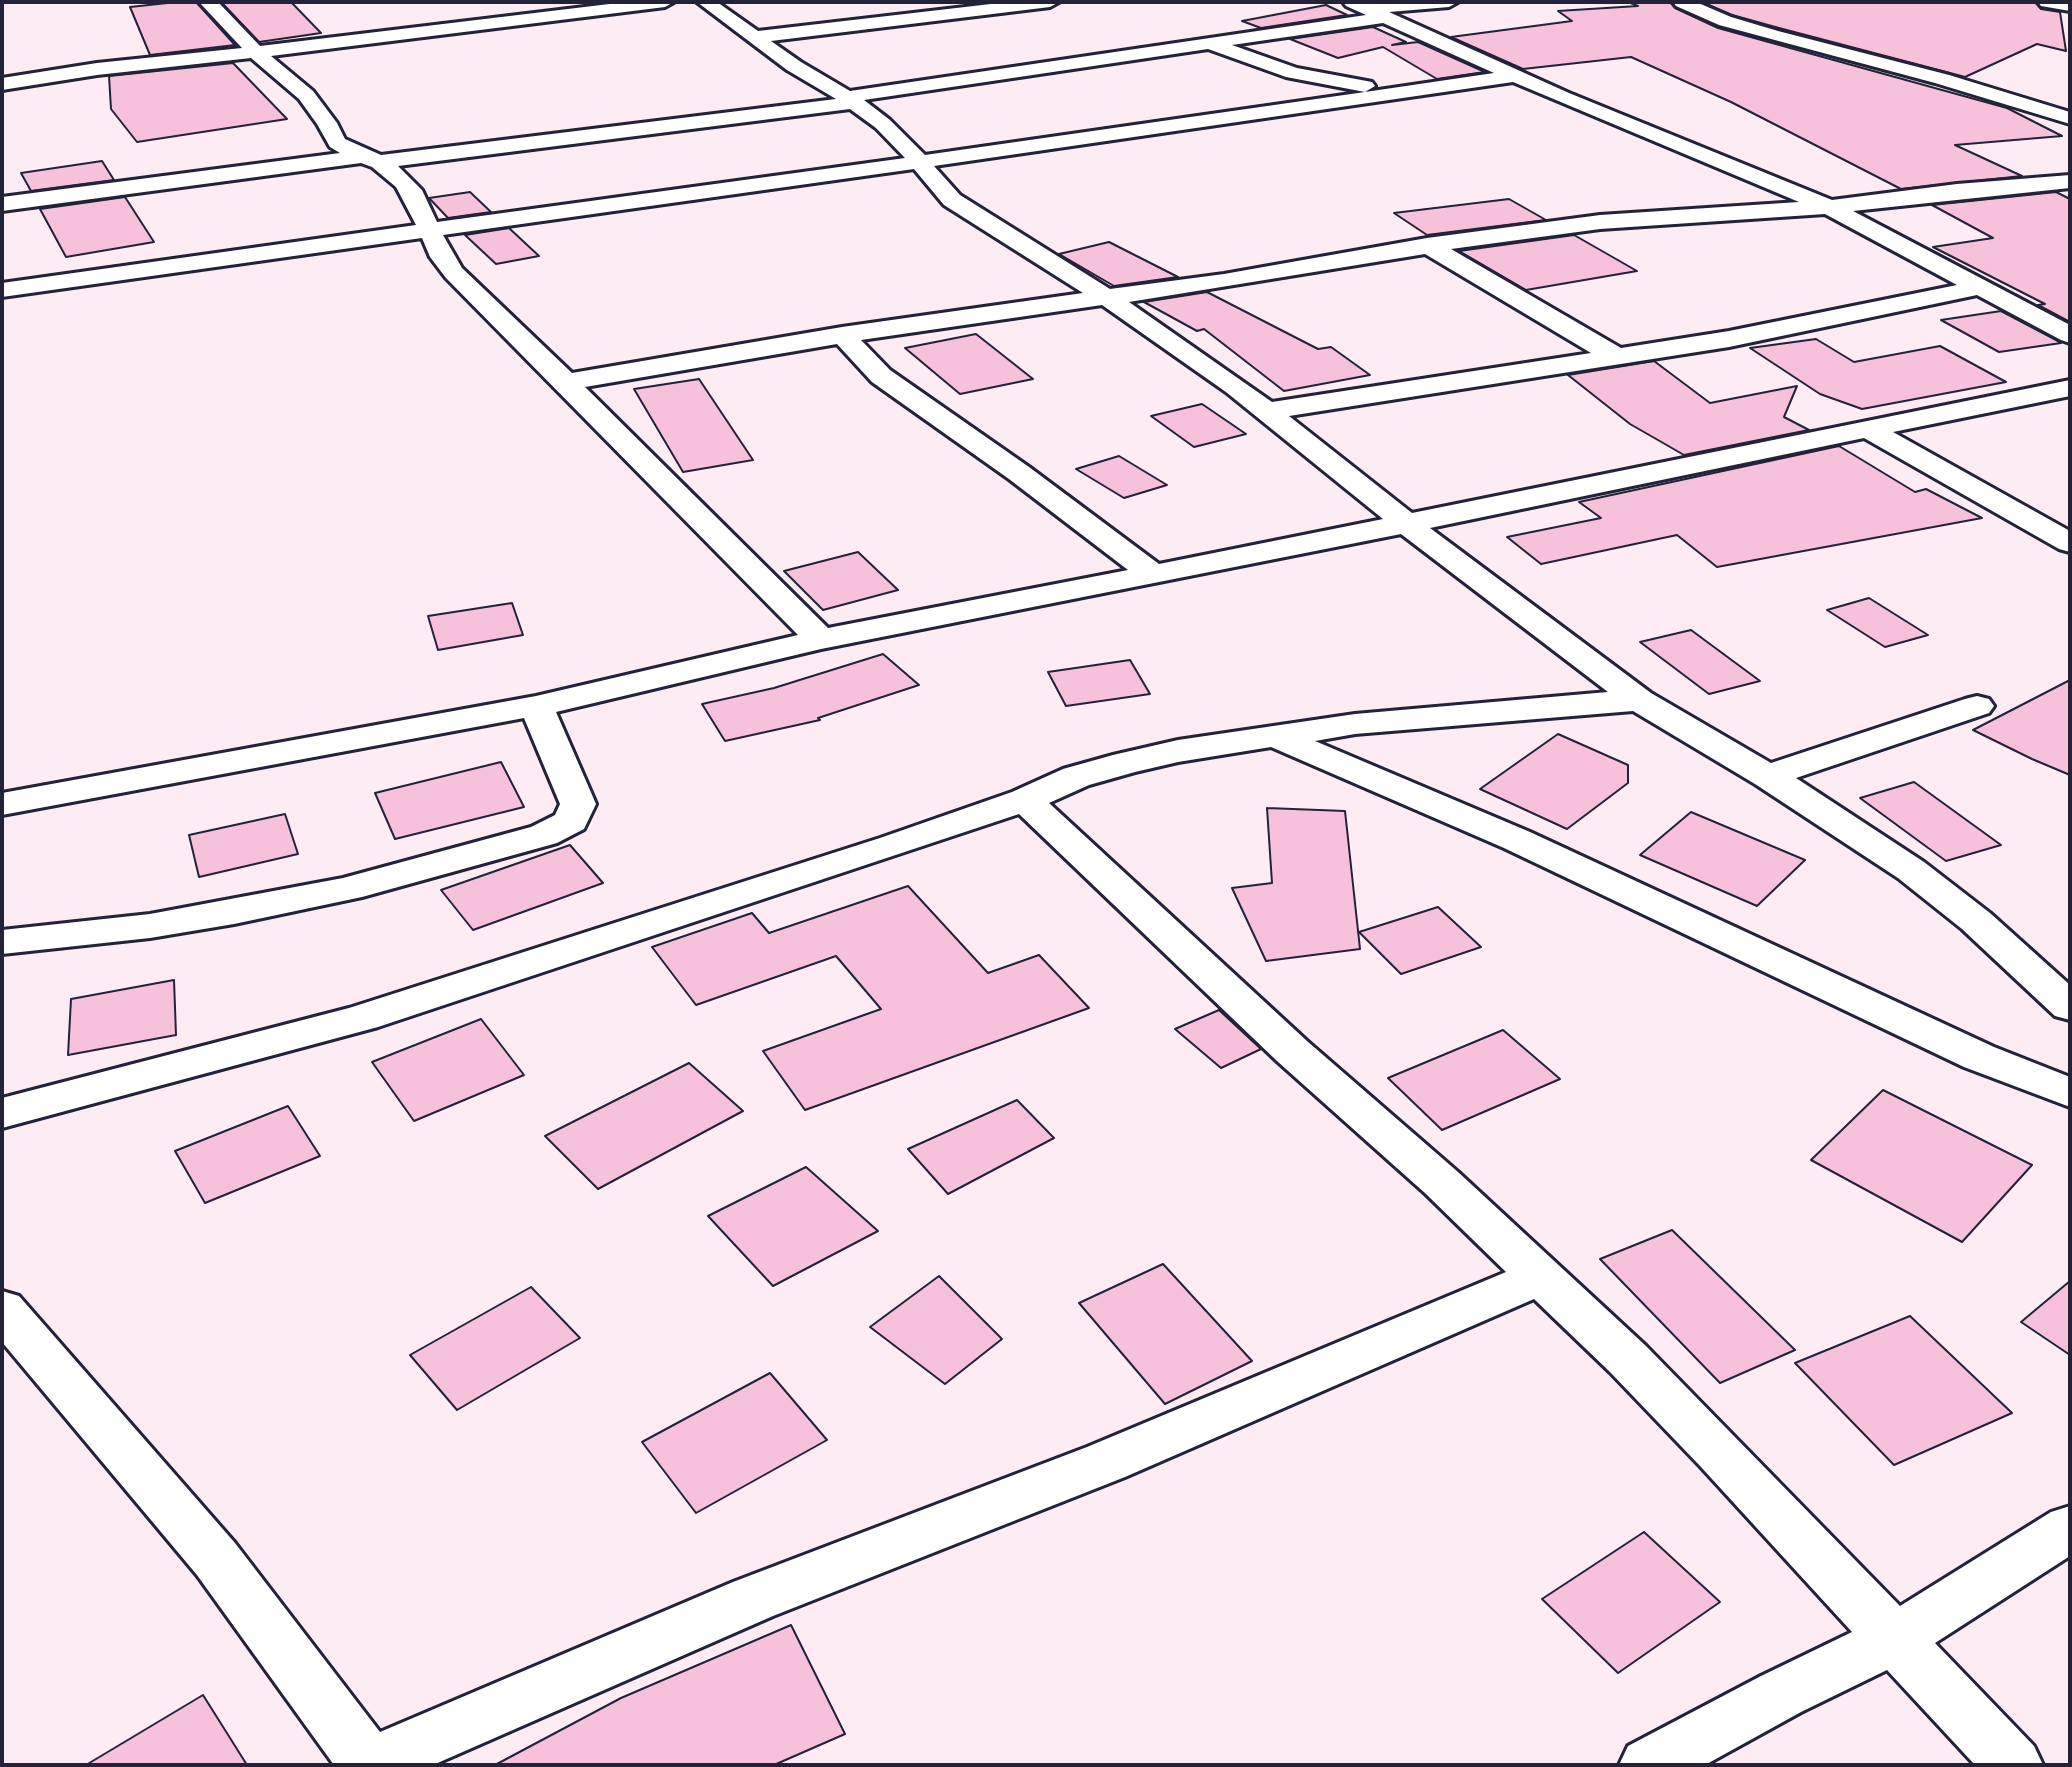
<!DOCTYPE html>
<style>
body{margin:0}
#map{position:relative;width:2072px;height:1767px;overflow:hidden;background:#fdecf4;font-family:Dekko,sans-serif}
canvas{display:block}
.frame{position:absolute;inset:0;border:4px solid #22223b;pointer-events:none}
</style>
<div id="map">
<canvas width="2072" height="1767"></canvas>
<div class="frame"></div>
</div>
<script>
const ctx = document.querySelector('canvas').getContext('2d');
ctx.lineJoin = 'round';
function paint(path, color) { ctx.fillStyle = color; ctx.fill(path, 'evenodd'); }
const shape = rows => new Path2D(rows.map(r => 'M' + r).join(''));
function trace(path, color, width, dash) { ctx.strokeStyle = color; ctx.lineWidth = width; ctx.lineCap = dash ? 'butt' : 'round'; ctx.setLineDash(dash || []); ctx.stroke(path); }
const building = shape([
 [177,2,196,2,235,45,150,55,130,7,177,2],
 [221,2,291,2,321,33,259,42,221,2],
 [1628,2,1670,2,1675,8,1718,28,2007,108,2062,136,1955,145,2022,176,1901,189,1731,102,1631,57,1523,69,1451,37,1572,21,1558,11,1638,6,1628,2],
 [1702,2,2035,2,2041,9,2060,12,2066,51,2037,44,1965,77,1779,28,1732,15,1702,2],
 [1326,5,1347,15,1261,28,1242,21,1326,5],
 [1373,27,1406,42,1392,45,1418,42,1485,72,1437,79,1383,47,1338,58,1290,39,1373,27],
 [233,63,287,119,137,142,111,109,109,76,233,63],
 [102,161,114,180,31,191,21,173,102,161],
 [470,192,491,212,448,218,429,198,470,192],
 [2056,192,2070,199,2070,322,2038,305,2045,304,1933,247,1993,238,1932,205,2056,192],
 [125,197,154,242,66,257,40,209,125,197],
 [1509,199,1546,220,1427,235,1394,213,1509,199],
 [509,228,539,256,496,264,465,235,509,228],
 [1574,235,1637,271,1526,290,1459,251,1574,235],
 [1109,242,1178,277,1114,286,1059,254,1109,242],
 [1207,292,1318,349,1331,347,1370,375,1284,391,1204,329,1197,331,1144,302,1207,292],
 [2001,311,2060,342,2061,343,1999,352,1941,320,2001,311],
 [976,334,1033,379,960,394,905,348,976,334],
 [1816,339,1854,362,1940,346,2006,382,1862,409,1820,394,1750,348,1816,339],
 [1654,361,1710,403,1797,386,1784,417,1809,430,1684,455,1630,424,1568,375,1654,361],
 [699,379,753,460,683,472,634,389,699,379],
 [1202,404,1246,434,1194,447,1151,416,1202,404],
 [1839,446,1915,492,1926,489,1982,518,1717,567,1677,535,1541,564,1507,537,1601,518,1579,502,1839,446],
 [1119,456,1167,485,1124,498,1076,469,1119,456],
 [858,552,898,590,823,610,784,571,858,552],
 [1869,598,1928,635,1885,647,1827,610,1869,598],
 [512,603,523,635,438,650,428,616,512,603],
 [1691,630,1760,681,1709,694,1640,642,1691,630],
 [883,654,919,685,818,718,820,720,725,741,702,704,774,688,883,654],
 [1130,660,1150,694,1066,706,1048,672,1130,660],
 [2070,680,2070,775,2032,759,1973,730,2070,680],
 [1558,734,1628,765,1628,783,1567,829,1480,789,1558,734],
 [501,762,524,807,395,839,375,793,501,762],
 [1914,782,2001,845,1946,861,1860,798,1914,782],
 [1267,808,1345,811,1360,949,1266,961,1232,888,1272,883,1267,808],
 [1691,812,1805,860,1757,906,1640,855,1691,812],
 [285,814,298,854,199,877,189,835,285,814],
 [570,845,603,883,473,930,441,890,570,845],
 [908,886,988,973,1039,955,1089,1008,805,1110,763,1051,881,1009,836,956,696,1005,652,947,752,913,769,933,908,886],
 [1438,907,1481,947,1401,974,1359,932,1438,907],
 [174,980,176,1035,68,1055,71,999,174,980],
 [1219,1010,1261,1049,1221,1068,1175,1029,1219,1010],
 [481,1019,524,1075,414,1121,372,1062,481,1019],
 [1503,1030,1560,1079,1442,1130,1388,1078,1503,1030],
 [689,1063,743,1111,598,1189,545,1136,689,1063],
 [1883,1090,2032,1165,1962,1242,1811,1160,1883,1090],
 [1017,1100,1054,1138,948,1194,908,1149,1017,1100],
 [288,1106,320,1156,205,1203,175,1151,288,1106],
 [806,1167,878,1231,773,1286,708,1216,806,1167],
 [1672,1230,1795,1350,1720,1383,1600,1259,1672,1230],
 [1163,1264,1252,1361,1165,1404,1079,1303,1163,1264],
 [939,1276,1002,1339,945,1384,870,1327,939,1276],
 [2070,1281,2070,1355,2021,1322,2070,1281],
 [531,1287,580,1338,457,1410,410,1355,531,1287],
 [1910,1316,2012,1413,1894,1465,1795,1363,1910,1316],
 [770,1373,827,1440,696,1513,642,1442,770,1373],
 [1644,1532,1720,1602,1618,1673,1542,1599,1644,1532],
 [791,1625,845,1734,774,1765,495,1765,621,1698,791,1625],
 [203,1695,247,1765,86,1765,203,1695]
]);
paint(building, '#f8c1db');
trace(building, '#22223b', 2);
const minor = shape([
 [199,2,218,2,260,46,626,2,674,2,665,7,271,56,313,91,337,123,345,139,381,155,836,99,787,70,697,2,717,2,758,31,1008,2,1059,2,1050,7,771,41,801,62,850,91,1366,15,1346,6,1343,2,1458,2,1449,7,1389,12,1569,93,1832,200,1957,184,2070,175,2070,188,1853,211,2070,325,2070,343,2061,340,1977,295,1729,347,1289,416,1412,513,2070,380,2070,396,1893,432,2070,531,2070,552,2059,549,1864,438,1430,528,1651,693,1771,763,1965,699,1977,696,1989,699,1994,706,1989,713,1796,778,1924,862,1990,913,2070,985,2070,1020,2055,1016,1962,929,1898,878,1755,784,1633,711,1355,734,1315,741,1530,832,1994,1047,2070,1077,2070,1107,1964,1067,1504,848,1271,747,1178,762,1135,772,1089,785,1049,803,1307,1041,1458,1172,1646,1346,1900,1606,2051,1512,2070,1506,2070,1556,1935,1643,2034,1746,2043,1765,1975,1765,1887,1670,1801,1712,1705,1765,1619,1765,1628,1746,1761,1676,1852,1632,1701,1467,1610,1372,1534,1299,1125,1477,773,1616,433,1765,334,1765,197,1575,2,1342,2,1291,19,1296,235,1543,380,1732,733,1582,1087,1447,1506,1272,1426,1194,1277,1061,1019,814,378,1027,2,1128,2,1098,349,1008,880,838,1012,792,1063,769,1113,755,1178,740,1355,714,1608,692,1401,534,821,649,556,712,596,804,584,829,557,843,362,897,234,924,150,938,2,954,2,930,150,914,343,878,531,827,555,815,560,804,524,718,2,815,2,793,536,696,798,635,446,278,430,257,422,238,2,297,2,283,416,225,396,187,372,167,361,163,2,211,2,197,340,153,330,147,317,124,299,99,251,58,97,75,2,90,2,78,97,63,242,48,199,2],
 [1383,23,1494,73,1365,92,1375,86,1372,82,1297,68,1232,45,1383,23],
 [1208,49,1286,77,1365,92,925,155,890,120,864,100,1208,49],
 [1513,82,1799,202,1600,215,1427,238,1224,274,1110,289,960,195,934,166,1513,82],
 [850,109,876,128,905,158,437,222,422,190,398,166,850,109],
 [914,169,944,205,1083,293,842,327,572,373,462,268,443,235,914,169],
 [1825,214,1957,285,1729,331,1621,348,1451,249,1600,229,1825,214],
 [1425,254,1591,353,1272,402,1129,302,1425,254],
 [1102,305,1226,392,1383,519,1159,564,1029,467,890,370,861,340,1102,305],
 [837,344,872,382,1009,479,1128,570,828,628,585,387,837,344],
 [1673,2,1696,2,1731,17,1778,31,1949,75,2070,112,2070,124,1935,83,1719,25,1676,6,1673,2],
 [2038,2,2070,2,2070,11,2041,6,2038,2]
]);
trace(minor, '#22223b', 6);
paint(minor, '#fff');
</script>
